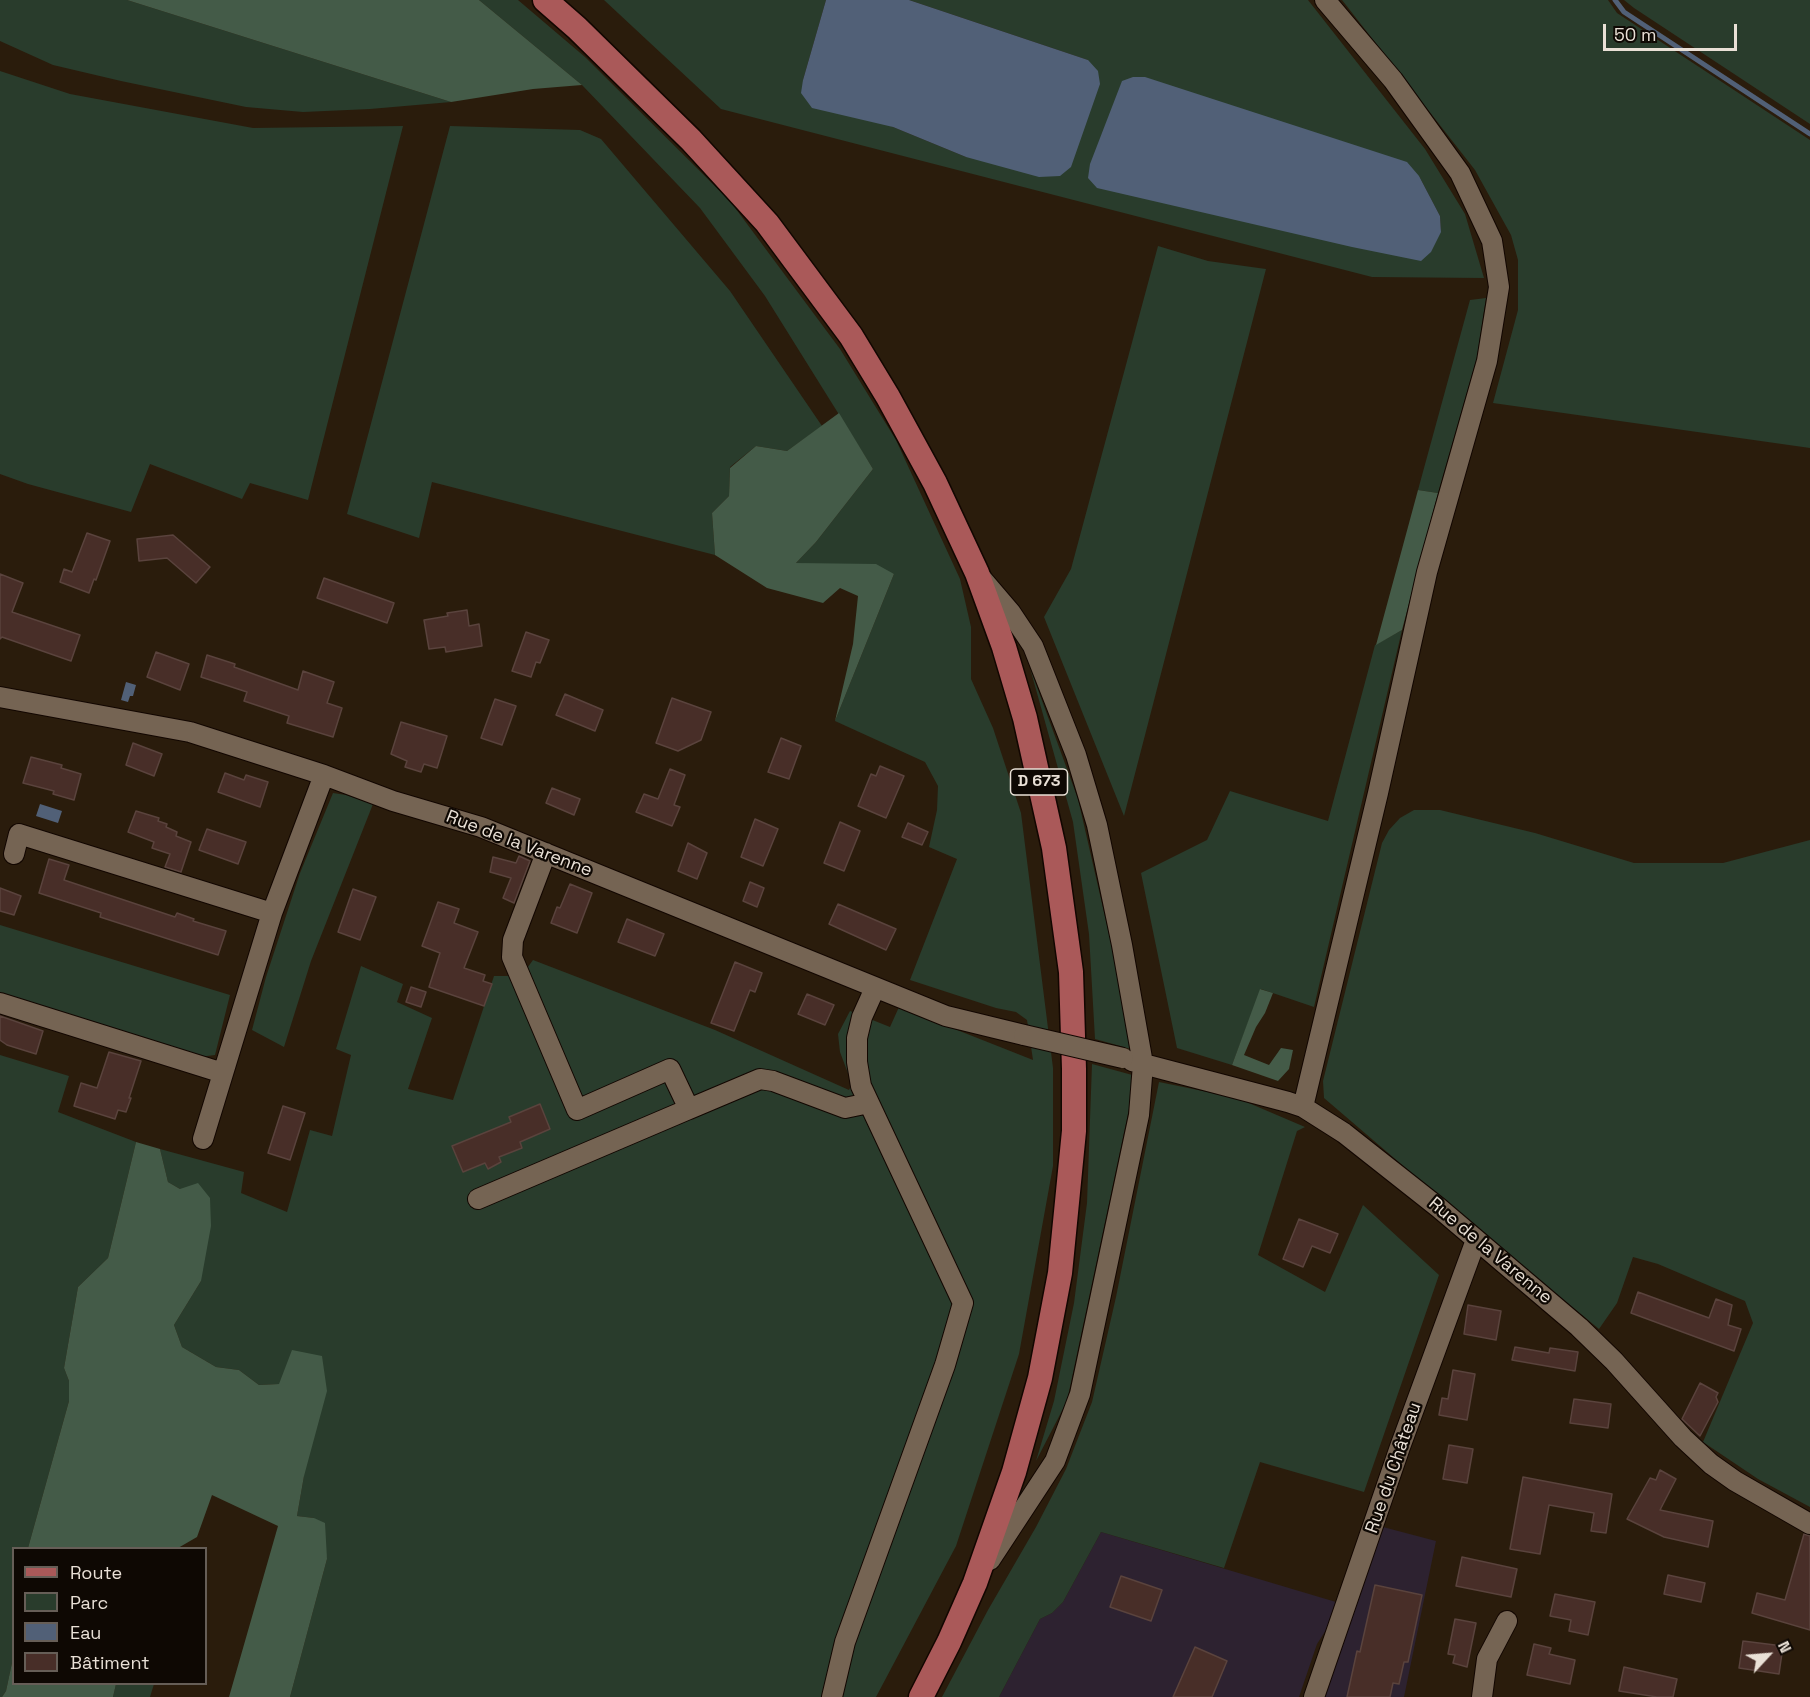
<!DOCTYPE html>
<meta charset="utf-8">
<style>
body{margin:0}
#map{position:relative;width:1810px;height:1697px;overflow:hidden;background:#2a1c0c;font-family:"Space Grotesk",sans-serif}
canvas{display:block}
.legend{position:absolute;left:12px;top:1547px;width:195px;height:138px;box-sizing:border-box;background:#0e0803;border:2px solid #665e57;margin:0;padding:8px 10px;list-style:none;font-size:18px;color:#e9e0d6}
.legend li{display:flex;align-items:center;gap:12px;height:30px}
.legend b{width:30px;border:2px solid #665e57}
.north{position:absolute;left:1738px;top:1625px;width:60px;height:60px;-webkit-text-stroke:4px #0e0803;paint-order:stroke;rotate:64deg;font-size:16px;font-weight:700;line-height:24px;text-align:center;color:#e9e0d6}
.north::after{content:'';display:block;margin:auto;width:21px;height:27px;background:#e9e0d6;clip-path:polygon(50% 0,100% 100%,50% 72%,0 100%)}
.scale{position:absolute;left:1603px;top:24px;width:134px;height:27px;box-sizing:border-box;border:3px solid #e9e0d6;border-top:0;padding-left:8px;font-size:18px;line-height:21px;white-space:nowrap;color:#e9e0d6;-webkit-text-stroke:4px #0e0803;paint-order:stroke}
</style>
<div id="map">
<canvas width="1810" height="1697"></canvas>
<ul class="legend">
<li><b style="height:8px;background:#aa5959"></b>Route</li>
<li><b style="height:16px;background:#293c2c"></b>Parc</li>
<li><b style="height:16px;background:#516077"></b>Eau</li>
<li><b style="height:16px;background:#482e28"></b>Bâtiment</li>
</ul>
<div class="north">N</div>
<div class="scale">50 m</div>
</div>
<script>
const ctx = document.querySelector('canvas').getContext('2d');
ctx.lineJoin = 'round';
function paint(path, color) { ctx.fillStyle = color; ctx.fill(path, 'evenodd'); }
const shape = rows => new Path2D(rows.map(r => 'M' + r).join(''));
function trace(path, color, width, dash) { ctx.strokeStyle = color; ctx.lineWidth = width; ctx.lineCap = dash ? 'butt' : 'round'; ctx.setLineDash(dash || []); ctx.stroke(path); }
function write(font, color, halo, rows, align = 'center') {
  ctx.font = font + ' "Space Grotesk",sans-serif'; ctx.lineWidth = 4.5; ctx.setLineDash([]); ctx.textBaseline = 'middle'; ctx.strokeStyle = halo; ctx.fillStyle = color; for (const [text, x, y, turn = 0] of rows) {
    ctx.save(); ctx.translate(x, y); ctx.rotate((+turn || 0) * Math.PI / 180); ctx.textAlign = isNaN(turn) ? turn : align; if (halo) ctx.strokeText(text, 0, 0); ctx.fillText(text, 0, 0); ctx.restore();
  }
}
paint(shape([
 [1383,1527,1436,1541,1404,1697,1322,1697],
 [1101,1532,1336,1602,1326,1630,1317,1644,1299,1697,999,1697,1040,1619,1052,1613,1063,1602]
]), '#2d2230');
paint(shape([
 [0,0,127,0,451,102,370,109,303,112,246,107,121,81,53,65,0,41],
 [479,0,518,0,585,57,730,201,840,349,896,440,960,579,971,627,971,679,993,728,1021,813,1053,1068,1053,1166,1019,1354,956,1546,876,1697,290,1697,327,1559,314,1518,297,1516,304,1476,279,1384,259,1385,239,1370,216,1367,182,1347,174,1325,201,1281,180,1189,168,1182,160,1149,244,1172,241,1193,287,1212,310,1130,332,1136,351,1055,336,1049,361,966,403,984,397,1002,432,1018,408,1089,453,1100,494,976,507,976,525,971,533,960,715,1030,849,1090,852,1084,840,1052,838,1034,850,1011,890,1027,899,1007,1033,1060,1027,1020,1016,1012,996,1008,910,980,957,859,929,847,937,810,938,786,925,762,835,721,894,574,796,563,816,542,873,469,765,296,700,208,582,85],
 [604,0,826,0,803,80,893,127,966,157,1088,60,909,0,1308,0,1425,149,1465,214,1484,278,1372,277,721,109],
 [1419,176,1440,216,1441,232],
 [1342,0,1608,0,1617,13,1810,140,1810,448,1493,403,1518,310,1518,260,1511,235,1475,170],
 [1624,0,1810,0,1810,124,1634,8],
 [0,71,70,94,253,128,403,126,308,500,250,483,242,499,150,464,131,512,28,484,0,474],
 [450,126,580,130,601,139,730,291,822,426,787,451,756,446,730,467,729,496,712,513,715,555,432,482,419,538,347,514],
 [1158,246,1208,261,1266,269,1124,816,1044,617,1071,569],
 [1486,298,1477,357,1438,493,1418,490,1470,300],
 [1402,630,1314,1007,1261,989,1232,1065,1177,1048,1141,873,1207,840,1230,791,1328,821,1375,645],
 [1030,668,1078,799,1128,1017,1131,1049,1095,1039,1089,934,1073,822],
 [333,793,346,795,373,804,311,961,284,1047,252,1030,266,977,300,873],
 [1414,810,1440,810,1535,833,1634,863,1723,863,1810,840,1810,1507,1758,1479,1703,1442,1753,1323,1745,1301,1658,1264,1633,1257,1617,1303,1599,1329,1464,1218,1324,1098,1323,1081,1382,843,1389,830,1400,818],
 [0,925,230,995,215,1055,199,1057,0,993],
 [0,1055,69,1076,58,1112,136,1142,108,1258,78,1287,64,1368,69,1381,69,1401,28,1548,14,1548,13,1658,6,1691,2,1697,0,1697],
 [1092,1064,1136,1076,1067,1401,1036,1461,1054,1401,1074,1303,1087,1203],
 [1159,1082,1237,1098,1305,1127,1297,1131,1258,1255,1325,1292,1363,1205,1439,1275,1364,1492,1260,1462,1224,1568,1101,1532,1063,1602,1052,1613,1040,1619,999,1697,942,1697,988,1610,1036,1527,1066,1469,1092,1402,1116,1297],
 [116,1684,154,1684,150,1697,113,1697]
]), '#293c2c');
paint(shape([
 [127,0,479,0,582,85,533,89,451,102],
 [839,413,873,469,816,542,796,563,876,564,894,574,835,721,853,644,858,596,840,588,823,603,767,588,715,555,712,513,729,496,730,468,756,446,787,451],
 [1418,490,1438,493,1402,630,1376,645],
 [1260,989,1273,993,1265,1013,1256,1027,1244,1055,1269,1065,1281,1048,1293,1050,1289,1069,1278,1081,1232,1065],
 [136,1142,160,1149,168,1182,180,1189,198,1183,210,1198,211,1226,201,1281,174,1325,182,1347,216,1367,239,1370,259,1385,279,1384,292,1350,322,1356,327,1391,304,1476,297,1516,314,1518,325,1523,327,1559,290,1697,229,1697,278,1526,212,1495,197,1537,178,1548,28,1548,69,1401,69,1381,64,1368,78,1287,108,1258],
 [13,1658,14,1684,116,1684,113,1697,2,1697,6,1691]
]), '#445b48');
paint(shape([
 [826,0,909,0,1088,60,1098,71,1100,84,1071,167,1060,176,1039,177,966,157,893,127,812,108,801,93,803,80],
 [1133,77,1145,77,1407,162,1419,176,1440,216,1441,232,1431,252,1421,261,1352,247,1097,188,1088,178,1090,164,1122,81],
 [126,682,136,685,133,696,130,696,128,702,121,700],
 [40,804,62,811,58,823,36,816]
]), '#516077');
trace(shape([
 [1615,0,1624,12,1810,134]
]), '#516077', 5);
const building = shape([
 [87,533,110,541,96,580,94,579,89,593,60,582,64,569,72,572,87,533],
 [173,535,210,567,196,583,167,558,139,561,137,539,173,535],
 [0,574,23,583,12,612,80,635,71,661,2,637,0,639,0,574],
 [324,578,394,603,387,623,317,598,324,578],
 [467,610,469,626,479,624,482,646,446,652,445,647,429,649,424,620,448,616,447,613,467,610],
 [526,632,549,640,540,663,536,662,531,677,512,671,526,632],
 [156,652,189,664,180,690,147,677,156,652],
 [207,655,235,664,234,667,298,690,303,671,334,682,327,703,342,708,333,737,287,723,289,716,244,701,247,692,201,677,207,655],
 [565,694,603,710,595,731,556,715,565,694],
 [672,698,711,712,701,740,678,751,656,743,672,698],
 [495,699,516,706,502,745,481,738,495,699],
 [401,722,447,736,437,768,424,764,421,772,405,767,407,761,391,754,401,722],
 [781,738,801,746,789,779,768,772,781,738],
 [133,743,162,754,154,776,126,765,133,743],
 [31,757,62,765,61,768,81,774,74,800,53,794,54,791,23,783,31,757],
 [880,766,904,776,886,818,858,806,871,774,876,776,880,766],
 [670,769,685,775,674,805,680,807,672,826,636,812,644,794,658,799,670,769],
 [225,773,244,780,246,775,268,782,260,807,218,792,225,773],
 [552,788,580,799,574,815,546,803,552,788],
 [136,811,159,818,158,821,167,824,166,827,177,832,176,836,191,842,181,872,165,867,170,854,152,848,154,842,128,832,136,811],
 [755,819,778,829,763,866,741,857,755,819],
 [840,822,860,831,844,871,824,863,840,822],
 [908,823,928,832,922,845,902,837,908,823],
 [207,829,246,842,238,864,199,850,207,829],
 [688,843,707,853,697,879,678,871,688,843],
 [519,856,530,861,514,903,503,898,511,878,490,872,493,857,516,863,519,856],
 [49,859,69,865,64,880,175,917,177,913,194,919,193,921,226,931,218,955,100,917,101,913,39,893,49,859],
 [750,882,764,888,757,907,743,901,750,882],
 [570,884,592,893,577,933,551,923,557,907,560,908,570,884],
 [0,888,21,896,14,915,0,911,0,888],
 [353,889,376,897,360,940,338,932,353,889],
 [438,902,459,909,454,923,478,932,464,968,485,975,483,981,492,984,484,1006,429,987,440,953,422,946,438,902],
 [838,904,896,929,886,950,829,924,838,904],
 [627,919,664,934,655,956,618,942,627,919],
 [735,962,762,973,755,992,750,990,734,1031,711,1023,735,962],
 [411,987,426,992,421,1007,406,1002,411,987],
 [807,994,834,1005,825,1025,798,1014,807,994],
 [0,1016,43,1031,36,1054,7,1045,0,1040,0,1016],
 [109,1052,141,1061,129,1098,131,1098,126,1112,118,1110,115,1119,74,1106,81,1083,97,1088,109,1052],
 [540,1104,550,1129,520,1142,522,1148,499,1157,501,1162,488,1169,485,1163,463,1172,452,1146,511,1122,509,1117,540,1104],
 [283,1106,305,1113,290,1160,268,1153,283,1106],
 [1299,1219,1338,1234,1330,1253,1312,1246,1303,1267,1283,1259,1299,1219],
 [1638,1292,1709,1318,1716,1299,1732,1305,1728,1325,1741,1329,1734,1351,1631,1313,1638,1292],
 [1468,1305,1501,1311,1496,1340,1464,1334,1468,1305],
 [1515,1347,1549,1353,1550,1348,1578,1352,1575,1371,1512,1360,1515,1347],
 [1453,1370,1475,1374,1467,1420,1439,1415,1442,1398,1448,1399,1453,1370],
 [1700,1383,1718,1393,1716,1397,1718,1402,1700,1436,1682,1419,1700,1383],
 [1574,1399,1611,1404,1608,1428,1570,1423,1574,1399],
 [1449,1445,1473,1449,1467,1483,1443,1479,1449,1445],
 [1660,1470,1676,1479,1660,1510,1713,1521,1708,1547,1664,1537,1627,1519,1650,1478,1656,1480,1660,1470],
 [1523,1477,1612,1494,1606,1533,1591,1531,1594,1513,1549,1505,1540,1554,1510,1549,1523,1477],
 [1804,1534,1810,1536,1810,1630,1752,1613,1757,1593,1785,1600,1804,1534],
 [1462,1557,1517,1569,1511,1597,1456,1586,1462,1557],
 [1668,1575,1705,1583,1701,1602,1664,1594,1668,1575],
 [1121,1576,1162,1590,1151,1621,1110,1607,1121,1576],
 [1375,1585,1422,1595,1408,1662,1404,1662,1399,1684,1393,1683,1390,1697,1347,1697,1357,1651,1360,1652,1375,1585],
 [1555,1594,1595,1602,1588,1635,1569,1631,1571,1620,1550,1616,1555,1594],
 [1455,1619,1476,1623,1467,1667,1453,1663,1455,1655,1448,1654,1455,1619],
 [1743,1641,1783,1646,1779,1674,1739,1668,1743,1641],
 [1534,1644,1551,1648,1549,1654,1575,1660,1570,1684,1527,1675,1534,1644],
 [1195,1647,1227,1661,1212,1697,1173,1697,1195,1647],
 [1624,1667,1677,1679,1673,1697,1657,1697,1619,1691,1624,1667]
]);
paint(building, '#482e28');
trace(building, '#5a433d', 1.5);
const minor = shape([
 [982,579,1011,613,1033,646,1076,755,1097,825,1122,945,1143,1064,1139,1115,1080,1394,1055,1461,990,1560],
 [0,697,190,732,324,775,393,801,481,827,946,1016,1024,1035],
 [546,853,513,940,512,957,577,1110,670,1069,689,1109,760,1079,773,1081,845,1108,869,1103],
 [14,854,19,834,272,913],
 [0,1003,223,1073],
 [1132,1061,1288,1102,1303,1107,1344,1133,1439,1208,1579,1327,1614,1361,1683,1438,1711,1464,1735,1481,1810,1524],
 [1303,1107,1378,793,1427,572,1487,361,1499,287,1492,241,1460,173,1393,80,1325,0],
 [203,1139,272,913,324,775],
 [478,1199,689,1109],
 [832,1697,845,1642,945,1365,963,1303,861,1086,857,1062,857,1038,862,1017,875,988],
 [1314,1697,1400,1447,1476,1240],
 [1482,1697,1487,1659,1507,1621]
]);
const major = shape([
 [545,0,577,28,691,140,767,223,851,336,888,397,935,483,977,573,1004,647,1025,718,1054,848,1071,972,1074,1069,1074,1131,1060,1273,1040,1378,1014,1472,975,1583,949,1642,921,1697]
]);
trace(minor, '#120600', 22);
trace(major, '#120600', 27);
trace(minor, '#756453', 20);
trace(major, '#aa5959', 24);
const minorBridge = shape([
 [1024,1035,1123,1058]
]);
trace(minorBridge, '#120600', 22, []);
trace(minorBridge, '#756453', 20);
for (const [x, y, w] of [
 [1039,782,57]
]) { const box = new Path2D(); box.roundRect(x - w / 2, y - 13, w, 26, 4.5); ctx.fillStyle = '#0e0803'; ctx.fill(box); trace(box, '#e9e0d6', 1.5); }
write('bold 16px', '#e9e0d6', null, [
 ["D 673",1039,782]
]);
write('18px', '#e9e0d6', '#0e0803', [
 ["Rue de la Varenne",519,844,21],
 ["Rue de la Varenne",1490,1251,40],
 ["Rue du Château",1394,1468,-71]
]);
</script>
